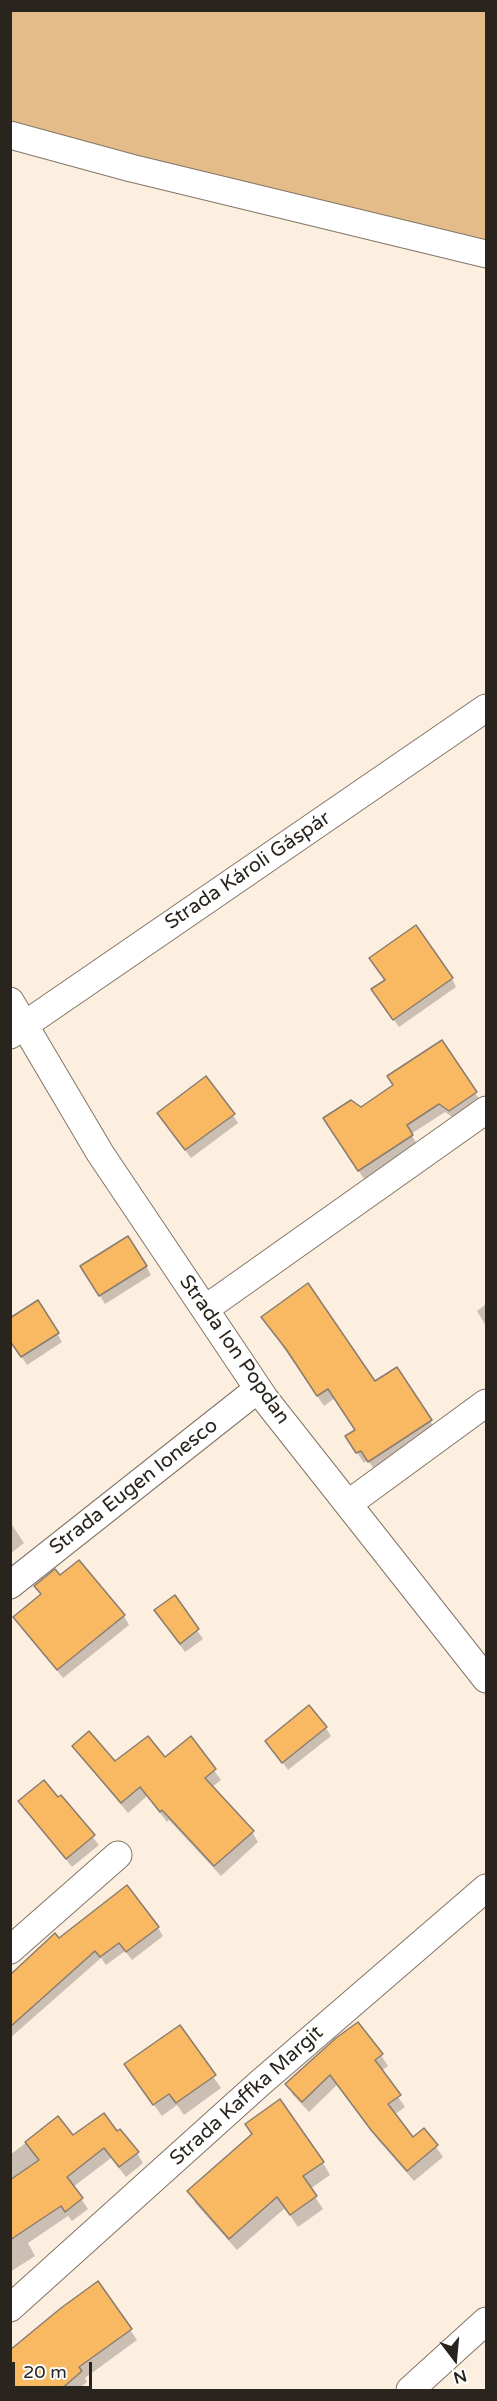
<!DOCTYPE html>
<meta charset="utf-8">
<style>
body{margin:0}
#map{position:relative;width:497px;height:2401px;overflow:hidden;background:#fdefdf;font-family:"Varela Round",sans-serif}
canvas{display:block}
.frame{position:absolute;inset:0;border:12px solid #29241e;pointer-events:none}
.north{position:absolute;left:425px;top:2329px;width:60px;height:60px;-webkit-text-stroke:4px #fff;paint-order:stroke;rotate:164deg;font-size:16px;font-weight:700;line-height:24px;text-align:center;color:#29241e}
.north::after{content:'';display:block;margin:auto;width:21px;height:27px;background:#29241e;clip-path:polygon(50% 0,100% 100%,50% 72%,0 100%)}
.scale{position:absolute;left:12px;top:2362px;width:80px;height:27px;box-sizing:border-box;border:3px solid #29241e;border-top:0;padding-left:8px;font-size:18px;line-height:21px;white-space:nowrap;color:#29241e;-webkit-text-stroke:4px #fff;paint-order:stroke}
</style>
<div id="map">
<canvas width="497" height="2401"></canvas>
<div class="frame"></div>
<div class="north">N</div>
<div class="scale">20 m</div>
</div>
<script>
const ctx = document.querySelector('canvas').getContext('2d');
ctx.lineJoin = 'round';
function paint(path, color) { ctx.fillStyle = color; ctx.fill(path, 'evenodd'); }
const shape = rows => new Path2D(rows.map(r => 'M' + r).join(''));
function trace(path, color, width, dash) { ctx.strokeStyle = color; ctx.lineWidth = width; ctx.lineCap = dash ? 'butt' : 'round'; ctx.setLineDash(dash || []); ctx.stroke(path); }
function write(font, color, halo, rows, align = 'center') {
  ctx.font = font + ' "Varela Round",sans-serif'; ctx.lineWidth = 4.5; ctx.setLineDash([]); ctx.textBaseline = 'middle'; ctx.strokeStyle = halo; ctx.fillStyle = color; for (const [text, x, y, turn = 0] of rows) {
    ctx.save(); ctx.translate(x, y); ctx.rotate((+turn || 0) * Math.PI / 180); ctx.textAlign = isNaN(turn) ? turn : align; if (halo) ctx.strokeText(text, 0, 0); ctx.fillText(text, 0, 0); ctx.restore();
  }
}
paint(shape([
 [11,11,486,11,486,240,11,131]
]), '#e4bc8a');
paint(shape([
 [452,979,456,987,399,1027,378,998],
 [442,1042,481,1102,455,1119,445,1112,411,1134,417,1144,364,1179,330,1127,395,1086],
 [233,1115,238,1123,191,1158,164,1122],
 [146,1266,151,1275,105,1304,87,1275],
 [486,1304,486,1326,477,1311],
 [263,1318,374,1383,430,1421,436,1431,375,1471,368,1460,364,1463,353,1447,356,1431,335,1398,324,1406],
 [57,1333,62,1342,27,1365,10,1339],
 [10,1522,24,1543,10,1554],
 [60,1577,124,1616,129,1625,63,1678,15,1617,41,1595,36,1586],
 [174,1597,203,1639,185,1652,161,1619],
 [326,1728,331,1736,288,1770,267,1741],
 [191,1739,221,1780,211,1788,252,1832,258,1842,221,1876,169,1820,167,1822,147,1796,128,1813,80,1756,74,1746,115,1764,164,1759],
 [61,1797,99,1845,72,1867,20,1802,58,1799],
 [158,1928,163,1936,132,1960,125,1951,106,1965,101,1958,10,2038,10,1976],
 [179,2028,221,2088,184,2115,177,2105,162,2116,133,2077],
 [381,2055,388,2066,381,2071,405,2107,394,2115,413,2139,424,2130,443,2157,414,2181,379,2141,337,2085,309,2112,293,2095,287,2084],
 [58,2118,73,2137,117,2133,137,2153,143,2163,126,2177,111,2158,73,2187,88,2209,72,2221,68,2216,28,2243,35,2256,10,2272,10,2155],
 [253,2135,323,2163,330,2175,310,2189,323,2209,298,2227,285,2208,237,2250,196,2204,189,2191],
 [98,2283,137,2340,85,2378,87,2382,77,2390,10,2390]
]), '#0003');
const building = shape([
 [416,925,453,978,393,1020,371,989,385,980,369,958,416,925],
 [442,1040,477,1092,449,1111,439,1104,407,1125,413,1135,358,1171,323,1118,351,1100,361,1107,393,1085,387,1076,442,1040],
 [206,1076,235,1114,185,1150,157,1113,206,1076],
 [128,1236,147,1266,99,1296,80,1266,128,1236],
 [308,1283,375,1381,397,1367,432,1420,368,1462,361,1451,356,1453,345,1436,355,1430,328,1389,317,1396,286,1349,261,1317,308,1283],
 [38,1300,59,1333,21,1357,10,1341,10,1318,38,1300],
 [79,1560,125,1615,57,1670,13,1617,41,1594,34,1586,55,1569,60,1575,79,1560],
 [175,1595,199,1629,180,1644,154,1610,175,1595],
 [309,1705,327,1727,282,1763,265,1741,309,1705],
 [89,1731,115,1761,148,1736,165,1757,191,1736,216,1769,205,1778,254,1831,214,1866,162,1810,160,1812,140,1787,121,1803,72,1746,89,1731],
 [44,1780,58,1797,61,1795,95,1835,66,1859,18,1801,44,1780],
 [127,1885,159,1927,126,1952,119,1943,100,1957,95,1951,10,2027,10,1975,55,1933,59,1938,127,1885],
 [358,2022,383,2054,375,2060,401,2095,388,2104,413,2137,424,2128,438,2145,407,2171,371,2130,330,2075,302,2102,285,2084,336,2038,358,2022],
 [180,2025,216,2075,176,2103,169,2094,153,2105,124,2064,180,2025],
 [280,2099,324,2162,303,2176,317,2196,290,2215,277,2197,229,2239,187,2191,252,2134,245,2124,280,2099],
 [104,2113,117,2131,120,2129,139,2152,119,2167,104,2148,67,2177,83,2198,65,2212,61,2206,10,2240,10,2180,39,2160,25,2142,58,2116,73,2135,104,2113],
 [98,2281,132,2329,79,2367,82,2371,59,2391,10,2391,10,2350,61,2308,98,2281]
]);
paint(building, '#f9b862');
trace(building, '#8a7d6f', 1.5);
const street = shape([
 [10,135,131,168,486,254],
 [10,1001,100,1153,265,1399,486,1679],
 [10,1035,486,708],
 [205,1309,486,1110],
 [348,1504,486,1403],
 [10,1585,258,1389],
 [10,1950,118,1855],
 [10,2308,260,2083,486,1888],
 [410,2390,486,2321]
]);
trace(street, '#827567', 29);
trace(street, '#fff', 27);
write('20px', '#29241e', '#fff', [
 ["Strada Károli Gáspár",248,871,-34],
 ["Strada Ion Popdan",234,1350,55],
 ["Strada Eugen Ionesco",134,1487,-38],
 ["Strada Kaffka Margit",247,2096,-42]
]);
</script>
